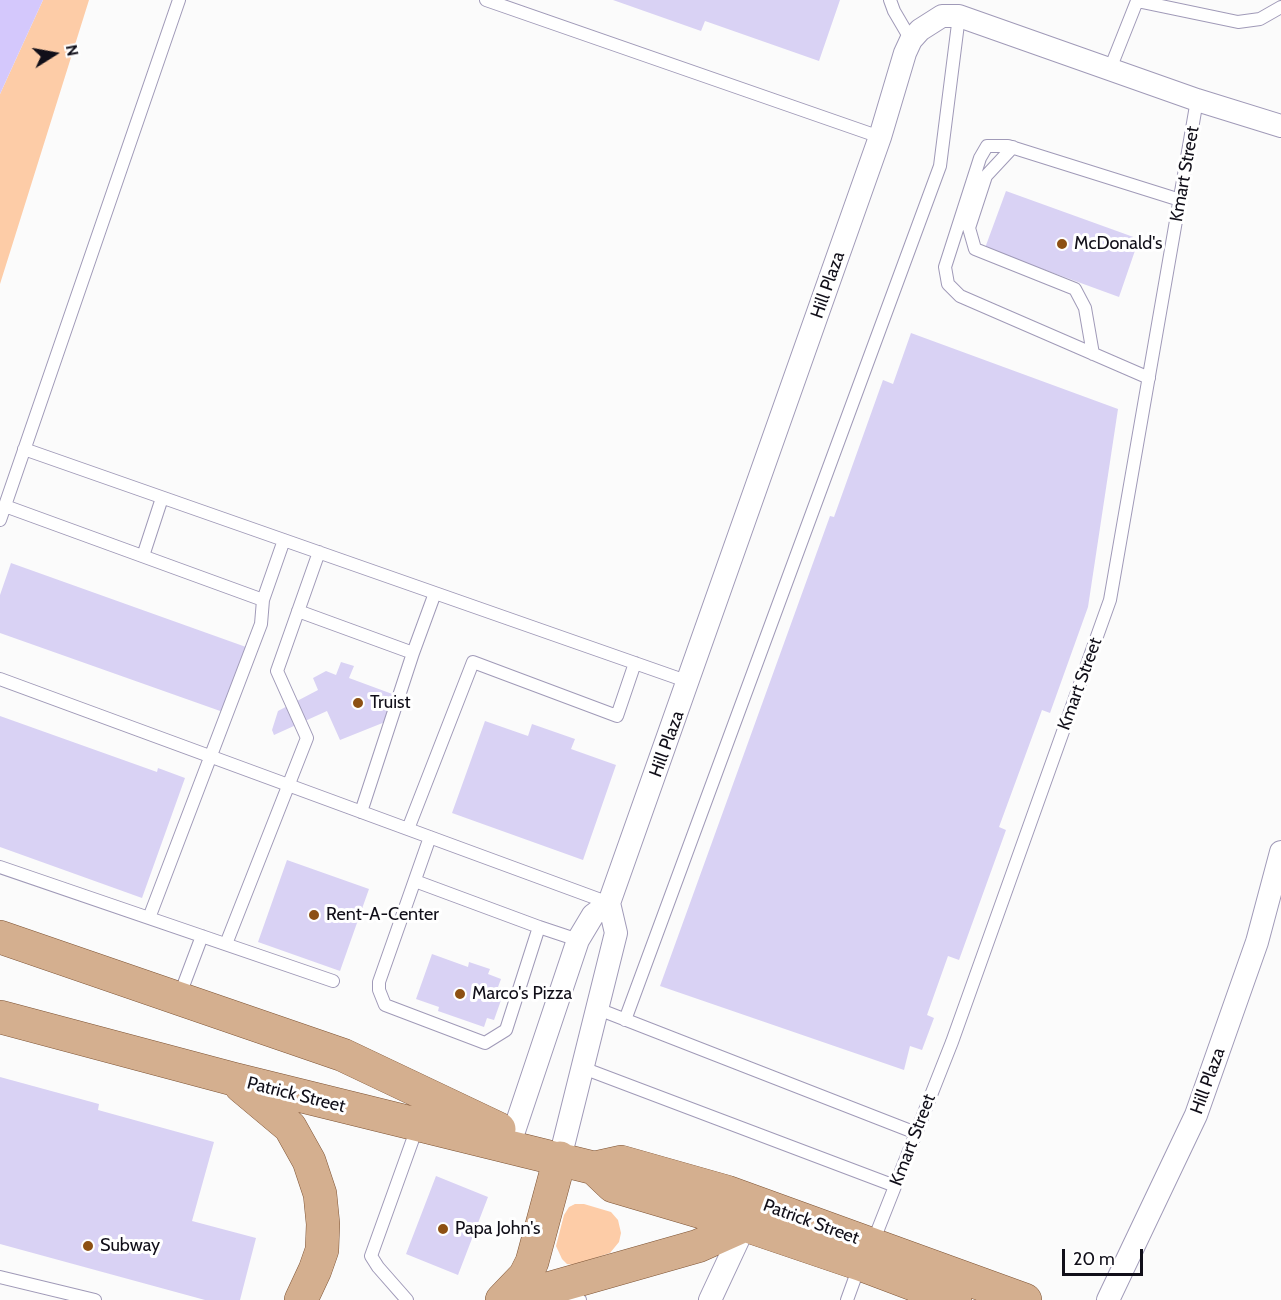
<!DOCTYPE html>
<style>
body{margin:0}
#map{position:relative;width:1281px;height:1300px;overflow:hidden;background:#fbfbfb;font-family:Cabin,sans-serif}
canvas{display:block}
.north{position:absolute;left:24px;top:24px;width:60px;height:60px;-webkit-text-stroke:4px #fff;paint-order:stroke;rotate:79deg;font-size:16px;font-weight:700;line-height:24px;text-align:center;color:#110f19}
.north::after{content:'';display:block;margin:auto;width:21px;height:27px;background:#110f19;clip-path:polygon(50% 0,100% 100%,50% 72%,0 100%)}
.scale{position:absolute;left:1062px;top:1249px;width:81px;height:27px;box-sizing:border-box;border:3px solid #110f19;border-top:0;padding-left:8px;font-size:18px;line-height:21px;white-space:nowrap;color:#110f19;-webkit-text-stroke:4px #fff;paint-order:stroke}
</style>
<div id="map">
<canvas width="1281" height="1300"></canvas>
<div class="north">N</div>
<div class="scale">20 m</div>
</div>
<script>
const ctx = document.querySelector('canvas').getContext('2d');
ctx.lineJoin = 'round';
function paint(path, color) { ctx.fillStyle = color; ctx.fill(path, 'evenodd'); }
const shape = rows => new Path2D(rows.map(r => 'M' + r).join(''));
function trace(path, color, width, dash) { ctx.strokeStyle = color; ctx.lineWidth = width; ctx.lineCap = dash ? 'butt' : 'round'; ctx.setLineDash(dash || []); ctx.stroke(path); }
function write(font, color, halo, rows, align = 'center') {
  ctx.font = font + ' Cabin,sans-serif'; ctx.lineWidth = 6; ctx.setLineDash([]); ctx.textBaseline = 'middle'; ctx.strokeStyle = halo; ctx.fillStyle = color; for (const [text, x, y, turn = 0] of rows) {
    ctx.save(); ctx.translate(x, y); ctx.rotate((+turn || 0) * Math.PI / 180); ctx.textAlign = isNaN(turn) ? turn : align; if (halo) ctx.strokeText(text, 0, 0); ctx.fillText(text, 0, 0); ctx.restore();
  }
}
paint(shape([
 [43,0,89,0,0,284,0,94],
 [575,1204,584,1204,611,1212,618,1220,621,1233,619,1242,610,1253,574,1265,567,1264,562,1259,556,1246,564,1215,569,1207]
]), '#fdcca7');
paint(shape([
 [0,0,43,0,0,94]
]), '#d4c8fc');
paint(shape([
 [613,0,840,0,819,61,705,21,701,31],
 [1006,191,1139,239,1119,297,985,248],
 [911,333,1118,409,1088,607,1050,713,1042,710,999,827,1006,830,959,960,948,956,927,1015,934,1018,922,1050,910,1046,904,1070,660,986,830,516,834,517,883,380,893,384],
 [11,563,246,647,223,712,0,633,0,595],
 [341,662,354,666,349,678,395,695,385,722,340,740,327,711,274,735,272,730,278,711,318,690,313,678,326,671,336,675],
 [0,716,157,772,158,768,185,778,142,898,0,847],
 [485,721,528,736,532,724,575,739,571,749,616,765,583,860,452,813],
 [287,860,369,889,340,971,258,942],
 [432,954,468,967,469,962,490,969,488,974,501,979,498,987,505,989,494,1020,487,1018,484,1027,438,1011,439,1007,416,999],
 [0,1077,99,1104,98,1110,214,1142,192,1221,256,1238,240,1300,205,1300,0,1244],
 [436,1176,488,1197,458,1275,406,1254]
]), '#d9d2f4');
const service = shape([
 [486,0,880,137],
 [890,0,894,11,911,40],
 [1110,69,1137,1,1238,22,1260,19,1281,7],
 [1013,147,986,176,969,228,975,249,1075,289,1085,308,1093,354],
 [1149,378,960,296,948,284,945,267,980,158,987,146,1008,146,1180,200],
 [24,449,689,682],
 [5,506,263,600,284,540],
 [0,520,179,0],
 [143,556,162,498],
 [298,611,413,653,435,593],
 [0,679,609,903],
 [361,812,413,653],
 [408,829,473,662,617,716,635,663],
 [0,867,333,981],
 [415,881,539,927,506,1030,485,1043,385,1005,379,990,379,982,430,837],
 [149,918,261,624,263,600],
 [539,927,578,940],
 [226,944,307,738,277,671,319,552],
 [179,997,202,936],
 [598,1009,916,1133],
 [625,1020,940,166,959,16],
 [583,1068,895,1186],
 [873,1242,952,1042,1110,600,1197,100],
 [0,1277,95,1300],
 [559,1293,580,1300],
 [407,1300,378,1267,371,1256,418,1125],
 [847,1300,860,1264]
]);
const minor = shape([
 [609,903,880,137,905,53,911,40,920,30,942,16,959,16,1197,100,1281,126],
 [509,1146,578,940,593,915,609,903,616,933,560,1158],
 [710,1300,745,1225],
 [1108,1300,1196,1115,1257,942,1281,852]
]);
const primary = shape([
 [0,937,343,1055,499,1129],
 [0,1017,233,1079,590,1167,594,1168,621,1162,727,1192,1025,1300],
 [241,1086,290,1127,309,1161,320,1194,323,1224,322,1250,315,1270,301,1300],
 [594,1168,613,1186,745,1225,860,1264,955,1300],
 [502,1300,525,1276,532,1262,560,1158],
 [508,1300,698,1246,745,1225]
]);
trace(service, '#a09ab8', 14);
trace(minor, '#a09ab8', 24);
trace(primary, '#7e5435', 34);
trace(service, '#fff', 12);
trace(minor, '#fff', 22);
trace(primary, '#d4af8f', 33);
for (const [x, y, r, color] of [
 [1062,244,6,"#8d5013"],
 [358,703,6,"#8d5013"],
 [314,915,6,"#8d5013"],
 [460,994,6,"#8d5013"],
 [443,1229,6,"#8d5013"],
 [88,1246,6,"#8d5013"]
]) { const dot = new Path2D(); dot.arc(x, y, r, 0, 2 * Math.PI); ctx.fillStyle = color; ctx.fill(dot); trace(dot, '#fff', 2); }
write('18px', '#110f19', '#fff', [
 ["Kmart Street",1185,174,-80],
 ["Hill Plaza",828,285,-71],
 ["Kmart Street",1080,684,-70],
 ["Hill Plaza",667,744,-70],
 ["Hill Plaza",1208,1081,-70],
 ["Patrick Street",296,1095,14],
 ["Kmart Street",913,1140,-69],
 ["Patrick Street",811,1222,20]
]);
write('18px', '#110f19', '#fff', [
 ["McDonald's",1074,244],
 ["Truist",370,703],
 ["Rent-A-Center",326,915],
 ["Marco's Pizza",472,994],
 ["Papa John's",455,1229],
 ["Subway",100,1246]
], 'left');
</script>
